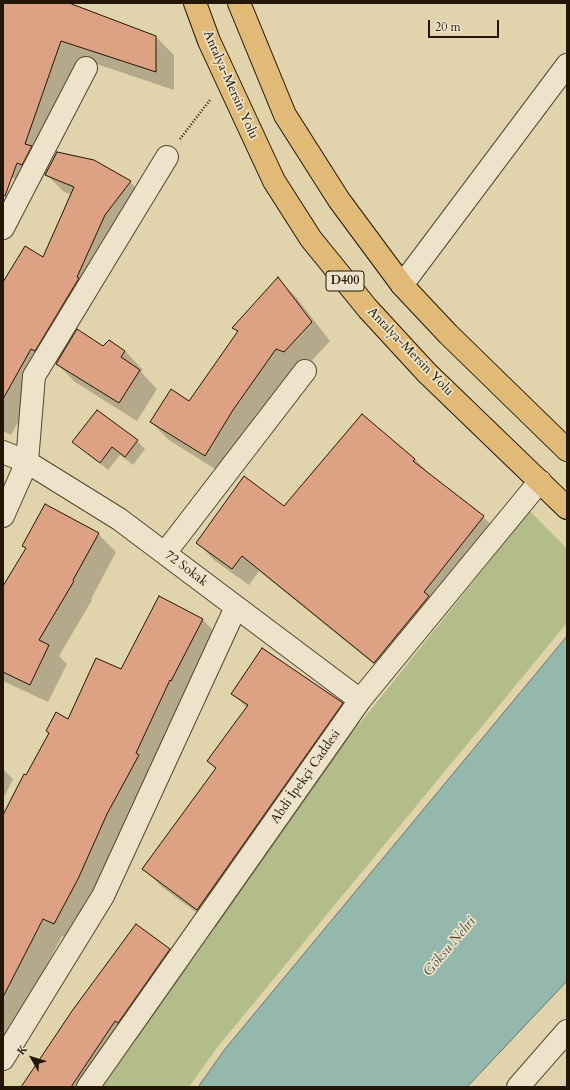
<!DOCTYPE html>
<meta charset="utf-8">
<style>
body{margin:0}
#map{position:relative;width:570px;height:1090px;overflow:hidden;background:#e1d4ad;font-family:Cardo,serif}
canvas{display:block}
.frame{position:absolute;inset:0;border:4px solid #241605;pointer-events:none}
.north{position:absolute;left:12px;top:1038px;width:40px;height:40px;-webkit-text-stroke:3px #ece3ca;paint-order:stroke;rotate:309deg;font-size:11px;font-weight:700;line-height:16px;text-align:center;color:#241605}
.north::after{content:'';display:block;margin:auto;width:14px;height:18px;background:#241605;clip-path:polygon(50% 0,100% 100%,50% 72%,0 100%)}
.scale{position:absolute;left:428px;top:20px;width:71px;height:18px;box-sizing:border-box;border:2px solid #241605;border-top:0;padding-left:5px;font-size:12px;line-height:14px;white-space:nowrap;color:#241605;-webkit-text-stroke:3px #ece3ca;paint-order:stroke}
</style>
<div id="map">
<canvas width="570" height="1090"></canvas>
<div class="frame"></div>
<div class="north">K</div>
<div class="scale">20 m</div>
</div>
<script>
const ctx = document.querySelector('canvas').getContext('2d');
ctx.lineJoin = 'round';
function paint(path, color) { ctx.fillStyle = color; ctx.fill(path, 'evenodd'); }
const shape = rows => new Path2D(rows.map(r => 'M' + r).join(''));
function trace(path, color, width, dash) { ctx.strokeStyle = color; ctx.lineWidth = width; ctx.lineCap = dash ? 'butt' : 'round'; ctx.setLineDash(dash || []); ctx.stroke(path); }
function write(font, color, halo, rows, align = 'center') {
  ctx.font = font + ' Cardo,serif'; ctx.lineWidth = 3.5; ctx.setLineDash([]); ctx.textBaseline = 'middle'; ctx.strokeStyle = halo; ctx.fillStyle = color; for (const [text, x, y, turn = 0] of rows) {
    ctx.save(); ctx.translate(x, y); ctx.rotate((+turn || 0) * Math.PI / 180); ctx.textAlign = isNaN(turn) ? turn : align; if (halo) ctx.strokeText(text, 0, 0); ctx.fillText(text, 0, 0); ctx.restore();
  }
}
paint(shape([
 [530,511,567,549,567,623,216,1049,189,1087,101,1087,312,783]
]), '#b2bd8a');
const water = shape([
 [567,636,567,981,467,1087,198,1087,225,1049,567,636]
]);
paint(water, '#94b8ab');
trace(water, '#677769', 1);
paint(shape([
 [3,3,68,3,155,36,174,55,174,90,79,58,44,160,50,166,93,161,130,182,148,200,94,296,96,297,76,330,103,347,125,351,143,370,141,372,157,389,137,421,75,382,56,363,53,368,49,366,11,435,3,431,3,284,43,258,72,195,64,192,45,173,40,183,35,181,33,186,3,174],
 [278,279,296,297,330,341,303,370,223,474,169,440,151,422,190,402,238,332,233,328],
 [137,441,145,449,133,465,120,455,108,470,74,442],
 [415,459,431,476,483,517,500,533,392,679,259,571,249,585,214,560,198,543,285,507],
 [98,534,116,552,91,599,92,600,59,656,67,664,48,702,3,681,3,587,26,549,23,546],
 [160,598,203,620,221,638,72,942,62,936,30,998,3,1065,3,815,27,776,68,720,122,670],
 [233,694,342,703,360,722,216,927,162,887,144,869,217,770,208,761,247,708],
 [3,769,13,779,3,799],
 [169,950,187,968,136,1040,134,1038,101,1087,22,1087]
]), '#0003');
const building = shape([
 [3,3,69,3,156,36,156,72,61,41,25,144,32,146,22,165,17,163,5,196,3,196,3,3],
 [57,152,94,160,131,181,105,215,77,277,79,278,35,351,31,349,3,399,3,282,25,246,43,257,74,187,45,175,57,152],
 [278,277,312,322,284,352,276,349,233,410,205,456,150,422,171,389,189,401,238,331,232,328,278,277],
 [77,329,103,346,109,340,125,351,121,357,140,370,119,403,56,364,77,329],
 [97,410,138,440,125,457,112,447,100,463,72,442,97,410],
 [362,414,415,459,413,461,484,516,424,592,429,596,374,663,242,556,232,569,196,543,244,476,284,506,362,414],
 [45,504,99,533,73,580,74,581,39,640,49,645,30,685,3,672,3,586,26,548,22,546,45,504],
 [159,596,203,619,171,681,170,680,136,753,139,755,107,814,78,879,54,924,43,919,3,997,3,815,24,774,26,775,49,733,46,731,56,712,68,719,96,658,121,669,159,596],
 [262,648,343,703,197,910,142,869,216,768,207,761,248,705,231,694,262,648],
 [136,924,170,949,118,1023,115,1021,71,1087,21,1087,72,1011,136,924]
]);
paint(building, '#dda183');
trace(building, '#241605', 1);
const minor = shape([
 [3,228,86,68],
 [402,285,567,65],
 [3,452,27,462,119,519,360,700],
 [3,516,27,462,34,376,167,157],
 [165,553,305,371],
 [3,1059,103,896,236,607],
 [88,1087,360,700,540,481],
 [518,1087,567,1031]
]);
const highway = shape([
 [195,3,209,41,274,181,311,239,368,309,427,373,567,508],
 [239,3,285,115,339,200,402,285,448,334,567,450]
]);
trace(minor, '#53462f', 24);
trace(highway, '#241605', 24);
trace(shape([
 [180,139,210,100]
]), '#241605', 2.5, [1, 2]);
trace(minor, '#ece3ca', 22);
trace(highway, '#e0ba76', 22);
for (const [x, y, w] of [
 [345,281,38]
]) { const box = new Path2D(); box.roundRect(x - w / 2, y - 10, w, 20, 3); ctx.fillStyle = '#ece3ca'; ctx.fill(box); trace(box, '#241605', 1); }
write('bold 12px', '#241605', null, [
 ["D400",345,281]
]);
write('13px', '#241605', '#ece3ca', [
 ["Antalya-Mersin Yolu",230,85,66],
 ["Antalya-Mersin Yolu",410,352,46],
 ["72 Sokak",186,569,37],
 ["Abdi İpekçi Caddesi",306,777,-55]
]);
write('italic 14px', '#4b4f3f', '#ece3ca', [
 ["Göksu Nehri",450,947,-50]
]);
</script>
